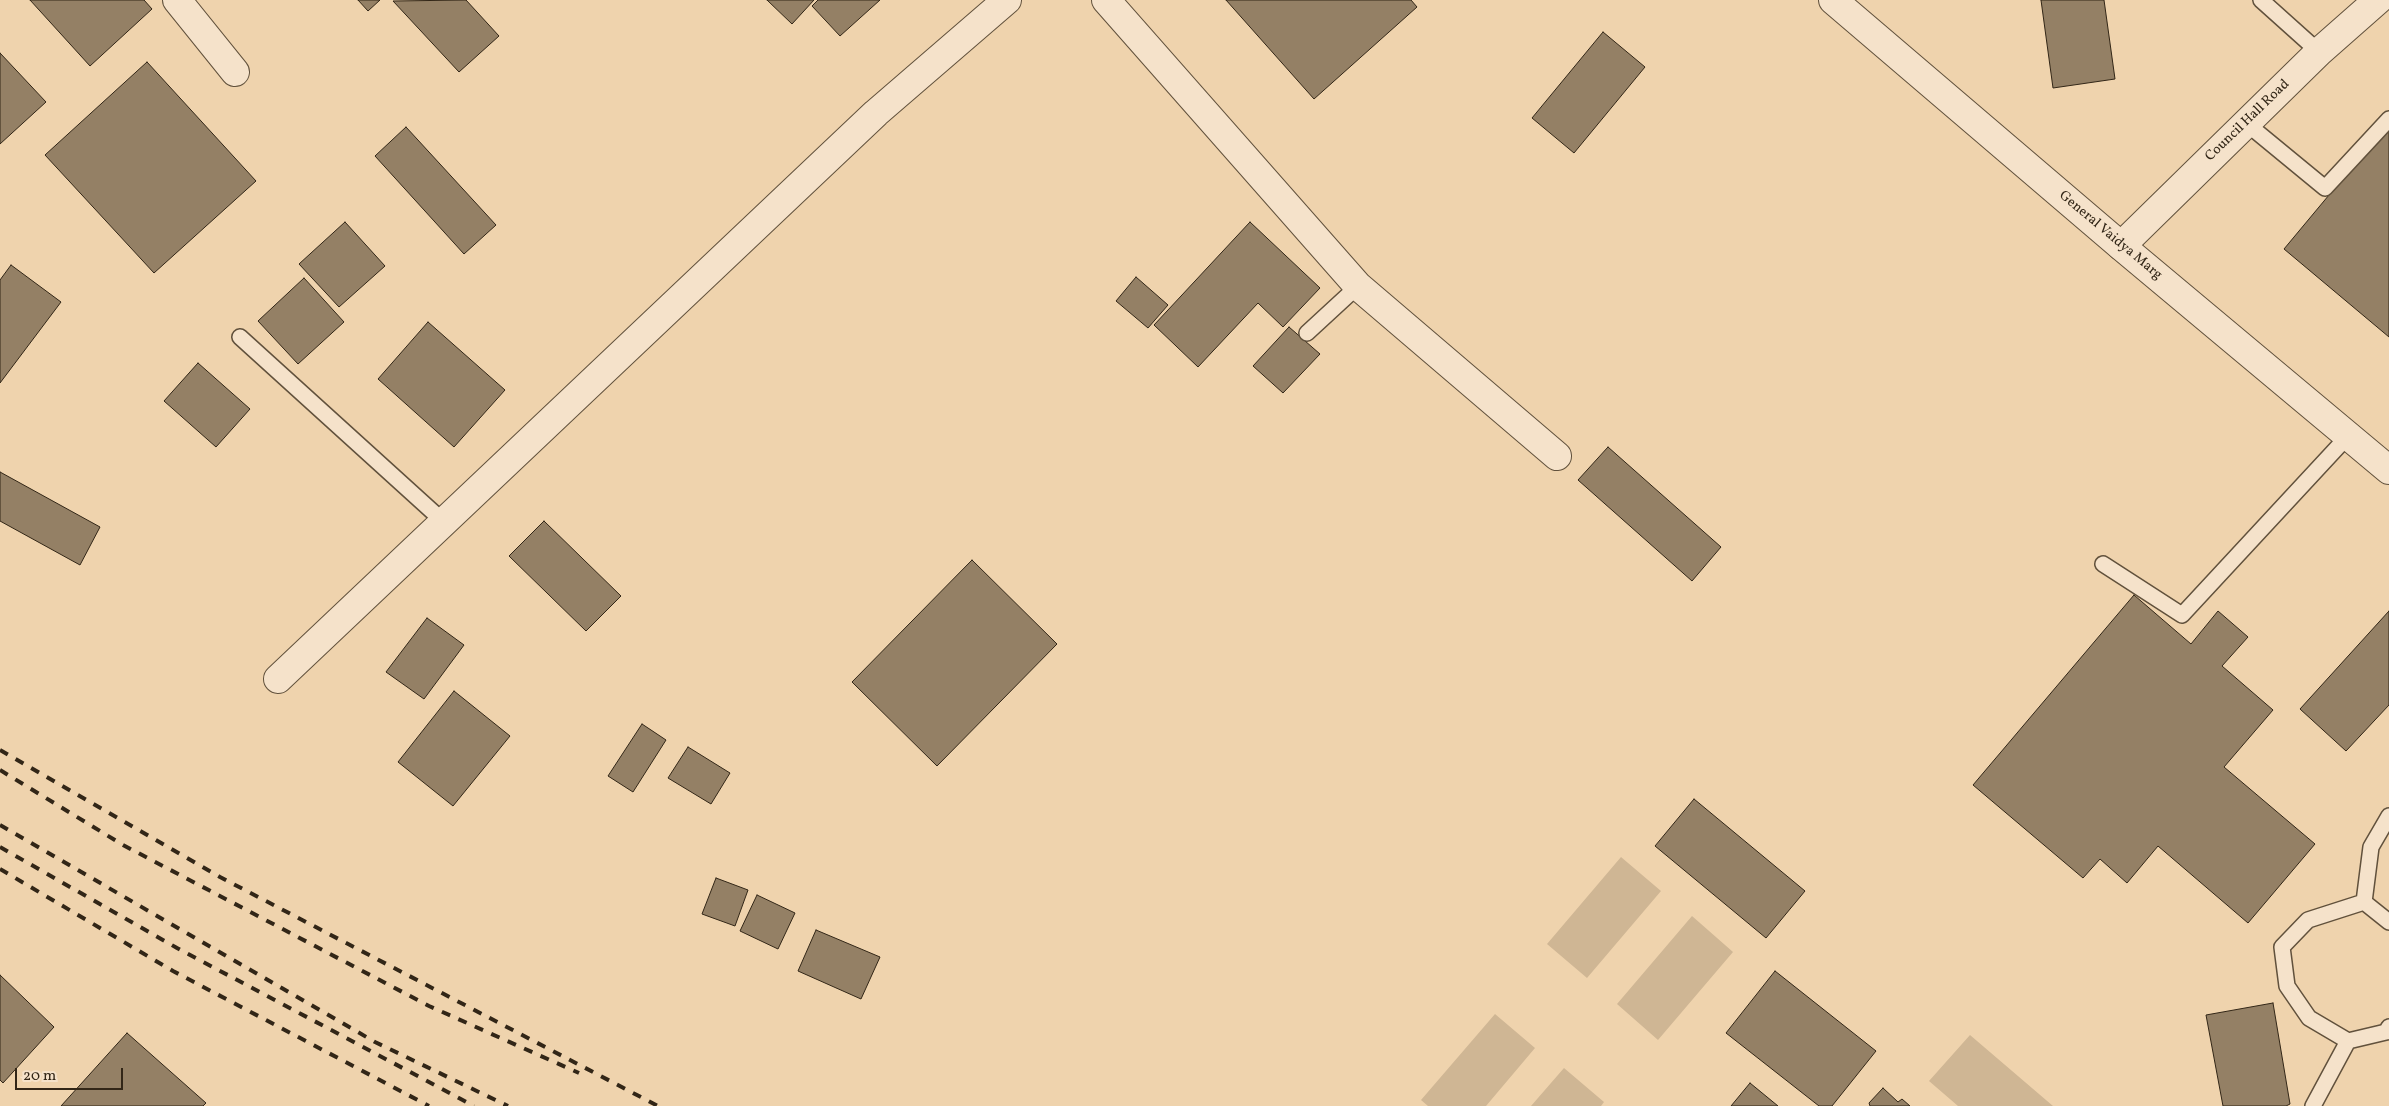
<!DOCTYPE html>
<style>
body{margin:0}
#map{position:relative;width:2389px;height:1106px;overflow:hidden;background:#efd3ad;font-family:Vollkorn,serif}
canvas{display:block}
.scale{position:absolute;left:15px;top:1068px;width:108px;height:22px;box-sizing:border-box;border:2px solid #322617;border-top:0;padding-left:6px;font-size:15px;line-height:18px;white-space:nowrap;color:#322617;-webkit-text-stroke:4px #f5e2ca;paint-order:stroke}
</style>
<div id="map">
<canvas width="2389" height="1106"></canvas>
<div class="scale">20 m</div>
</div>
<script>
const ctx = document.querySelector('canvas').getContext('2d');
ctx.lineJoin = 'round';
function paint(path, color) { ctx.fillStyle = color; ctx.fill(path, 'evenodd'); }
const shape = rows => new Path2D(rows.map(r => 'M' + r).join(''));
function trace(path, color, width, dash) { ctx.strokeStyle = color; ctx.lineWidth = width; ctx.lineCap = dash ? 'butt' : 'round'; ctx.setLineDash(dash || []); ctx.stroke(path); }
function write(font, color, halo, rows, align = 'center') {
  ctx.font = font + ' Vollkorn,serif'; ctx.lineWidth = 4; ctx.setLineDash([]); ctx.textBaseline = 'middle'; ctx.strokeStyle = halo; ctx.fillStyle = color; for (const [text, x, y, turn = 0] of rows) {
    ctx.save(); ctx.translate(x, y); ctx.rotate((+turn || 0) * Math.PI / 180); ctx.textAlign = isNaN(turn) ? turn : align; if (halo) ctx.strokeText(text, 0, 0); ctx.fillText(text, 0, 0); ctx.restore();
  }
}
paint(shape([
 [1621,857,1661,891,1587,978,1547,944],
 [1692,916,1733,952,1658,1040,1617,1004],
 [1495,1014,1535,1048,1486,1106,1428,1106,1421,1100],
 [1970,1035,2053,1106,1958,1106,1929,1081],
 [1564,1068,1604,1102,1601,1106,1531,1106]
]), '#cfb694');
const building = shape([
 [30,0,144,0,152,9,90,66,30,0],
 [358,0,380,0,368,11,358,0],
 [466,0,499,36,459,72,393,1,466,0],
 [767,0,814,0,792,24,767,0],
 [818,0,880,0,840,36,812,6,818,0],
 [1226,0,1411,0,1417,7,1314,99,1226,0],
 [2041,0,2104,0,2115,79,2053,88,2041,0],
 [1603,32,1645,67,1574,153,1532,118,1603,32],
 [0,53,46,102,0,144,0,53],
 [147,62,256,181,154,273,45,155,147,62],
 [2389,123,2389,337,2284,249,2389,123],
 [406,127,496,225,464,254,375,156,406,127],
 [345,222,385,266,339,307,299,264,345,222],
 [1250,222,1320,288,1283,327,1258,303,1198,367,1154,325,1250,222],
 [11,265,61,302,0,383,0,280,11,265],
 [1136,277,1168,305,1148,328,1116,301,1136,277],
 [304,278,344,322,298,364,258,321,304,278],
 [428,322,505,390,454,447,378,379,428,322],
 [1289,327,1320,354,1283,393,1253,366,1289,327],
 [198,363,250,409,216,447,164,401,198,363],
 [1608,447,1721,547,1692,581,1578,480,1608,447],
 [0,472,100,527,80,565,0,521,0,472],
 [544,521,621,596,586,631,509,556,544,521],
 [972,560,1057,644,937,766,852,682,972,560],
 [2134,595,2191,644,2218,611,2248,637,2222,666,2273,710,2224,767,2315,844,2248,923,2158,846,2127,883,2100,859,2083,878,1973,785,2134,595],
 [2389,611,2389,705,2346,751,2300,709,2389,611],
 [427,618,464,645,424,699,386,672,427,618],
 [454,691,510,736,453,806,398,762,454,691],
 [642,724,666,740,633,792,608,776,642,724],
 [688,747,730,773,711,804,668,778,688,747],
 [1694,799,1805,891,1766,938,1655,846,1694,799],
 [716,878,748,890,735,926,702,914,716,878],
 [757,895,795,913,778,949,740,931,757,895],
 [816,930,880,957,861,999,798,971,816,930],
 [1775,971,1876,1051,1832,1106,1819,1106,1726,1033,1775,971],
 [0,975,54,1027,3,1083,0,1080,0,975],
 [2273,1003,2290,1104,2286,1106,2223,1106,2206,1015,2273,1003],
 [127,1033,206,1103,203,1106,61,1106,127,1033],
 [1750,1083,1778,1106,1731,1106,1750,1083],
 [1883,1088,1898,1102,1902,1099,1910,1106,1870,1106,1869,1103,1883,1088]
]);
paint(building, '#948065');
trace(building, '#322617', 1);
const service = shape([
 [2261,0,2319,52],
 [2246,123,2325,188,2389,119],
 [1307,333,1358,286],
 [240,337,444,522],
 [2103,564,2182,615,2348,436],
 [2364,902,2308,920,2282,947,2287,986,2309,1018,2348,1041,2386,1032,2389,1027],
 [2364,902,2371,847,2389,816],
 [2364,902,2389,922],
 [2313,1106,2348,1041]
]);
const minor = shape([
 [177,0,235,72],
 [1106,0,1358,286,1557,456],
 [2121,246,2319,52,2378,0],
 [278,679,876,113,1007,0]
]);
const tertiary = shape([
 [1833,0,2121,246,2389,470]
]);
trace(service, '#61513c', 18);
trace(minor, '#61513c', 30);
trace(tertiary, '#61513c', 30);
trace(service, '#f5e2ca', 15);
trace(minor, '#f5e2ca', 28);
trace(tertiary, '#f5e2ca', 28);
trace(shape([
 [0,750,220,877,658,1106],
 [0,770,123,845,429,1006,579,1073],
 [0,825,375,1042,508,1106],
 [0,847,177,948,474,1106],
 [0,869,173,971,429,1106]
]), '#322617', 4, [9, 9]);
write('14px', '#322617', '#f5e2ca', [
 ["Council Hall Road",2248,121,-44],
 ["General Vaidya Marg",2110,236,40]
]);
</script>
